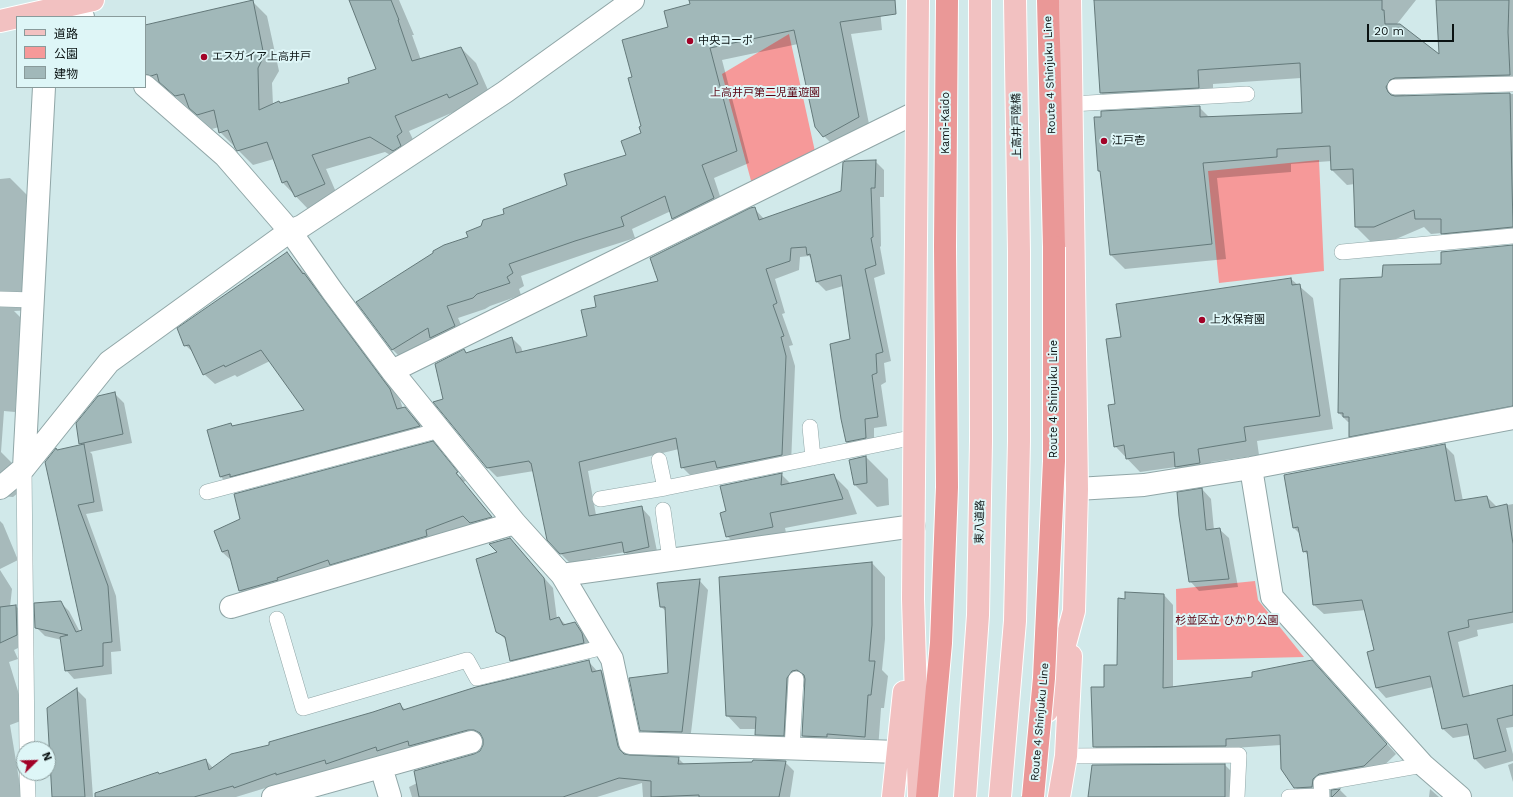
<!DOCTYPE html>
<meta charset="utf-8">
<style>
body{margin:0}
#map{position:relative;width:1513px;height:797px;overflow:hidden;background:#d1e9ea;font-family:"Work Sans","Noto Sans JP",sans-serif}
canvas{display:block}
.legend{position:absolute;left:16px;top:16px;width:130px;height:72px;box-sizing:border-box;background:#def6f7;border:1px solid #899b9b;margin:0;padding:5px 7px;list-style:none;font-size:12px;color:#0a1212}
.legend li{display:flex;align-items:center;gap:8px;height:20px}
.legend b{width:20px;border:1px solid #899b9b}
.north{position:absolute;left:16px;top:741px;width:40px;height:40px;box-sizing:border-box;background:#def6f7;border:1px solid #899b9b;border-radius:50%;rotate:67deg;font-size:11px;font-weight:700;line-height:16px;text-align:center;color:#0a1212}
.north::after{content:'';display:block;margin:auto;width:14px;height:18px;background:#a20227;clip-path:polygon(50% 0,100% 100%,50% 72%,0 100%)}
.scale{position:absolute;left:1367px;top:24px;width:87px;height:18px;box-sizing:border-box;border:2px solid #0a1212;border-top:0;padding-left:5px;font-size:12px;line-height:14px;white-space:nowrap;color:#0a1212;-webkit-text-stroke:3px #def6f7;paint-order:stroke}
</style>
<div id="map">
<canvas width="1513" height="797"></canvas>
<ul class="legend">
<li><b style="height:5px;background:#f2c1c1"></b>道路</li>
<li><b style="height:11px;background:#f69999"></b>公園</li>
<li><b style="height:11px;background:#a1b8b9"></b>建物</li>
</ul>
<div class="north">N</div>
<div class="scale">20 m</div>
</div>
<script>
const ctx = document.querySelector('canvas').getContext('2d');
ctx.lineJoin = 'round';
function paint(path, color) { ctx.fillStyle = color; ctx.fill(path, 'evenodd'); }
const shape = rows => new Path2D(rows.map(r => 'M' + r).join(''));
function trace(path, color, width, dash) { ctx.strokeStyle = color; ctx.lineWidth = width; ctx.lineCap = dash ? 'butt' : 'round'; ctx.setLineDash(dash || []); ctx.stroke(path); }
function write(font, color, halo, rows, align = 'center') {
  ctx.font = font + ' "Work Sans","Noto Sans JP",sans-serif'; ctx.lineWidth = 4; ctx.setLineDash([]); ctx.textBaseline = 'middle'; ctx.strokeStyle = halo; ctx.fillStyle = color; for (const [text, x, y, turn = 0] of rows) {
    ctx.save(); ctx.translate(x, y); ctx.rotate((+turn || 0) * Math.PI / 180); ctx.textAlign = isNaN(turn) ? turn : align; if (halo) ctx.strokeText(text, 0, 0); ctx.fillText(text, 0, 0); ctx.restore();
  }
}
paint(shape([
 [789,34,816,156,753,188,722,74],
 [1319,160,1324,271,1219,283,1208,171],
 [1255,581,1258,600,1304,657,1177,660,1176,589]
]), '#f69999');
paint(shape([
 [349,0,399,0,414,35,412,35,421,60,461,48,476,63,492,99,461,109,409,131,417,148,408,165,385,152,326,169,339,199,310,211,283,183,274,159,253,165,220,132,219,127,212,129,168,90,163,88,145,76,145,26,252,1,267,16,279,71,272,83,273,105,281,104,351,83,377,69],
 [690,0,879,0,882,30,851,34,870,129,836,148,824,136,798,44,722,60,749,163,714,178,725,211,685,230,673,218,671,211,632,229,635,238,588,253,521,276,524,286,519,289,521,295,490,306,485,309,458,318,467,338,405,362,393,350,358,302,469,237,481,227,505,214,569,186,628,155,642,133,634,78,670,28,691,5],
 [1095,0,1416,0,1397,24,1440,56,1437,0,1513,0,1513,90,1406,94,1402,97,1513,94,1513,243,1457,248,1442,233,1431,234,1424,227,1389,242,1371,242,1356,227,1355,184,1347,185,1332,170,1332,161,1291,164,1291,172,1217,178,1226,259,1125,269,1111,255,1102,173,1099,171,1199,107,1210,118,1303,114,1301,78,1213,84,1213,102,1116,108,1101,93],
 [875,161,884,170,884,197,880,197,881,246,880,247,885,274,874,278,891,361,884,363,886,382,881,385,887,426,874,428,874,447,856,451,846,442,851,340,843,286,826,291,817,282,812,259,809,256,800,257,799,270,775,279,785,313,782,314,793,345,789,346,795,366,791,464,692,477,682,467,679,449,588,471,596,515,641,507,650,517,658,556,634,562,625,552,570,563,560,553,534,471,497,477,487,467,444,400,464,350,468,354,512,338,521,347,523,353,588,337,597,308,660,282,754,208,764,219,842,192],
 [10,178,30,198,33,310,14,311,32,329,20,350,15,412,4,411,1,452,16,467,18,493,13,497,0,496,0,179],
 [1513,246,1513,416,1359,446,1350,436,1350,422,1348,422,1339,413,1383,278,1442,265],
 [287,253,315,285,400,400,403,409,405,409,416,419,430,436,231,487,221,477,230,424,233,427,305,410,270,361,237,377,235,375,215,384,204,374,195,354,185,345],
 [1291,279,1313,298,1333,429,1257,441,1259,455,1211,462,1213,477,1189,480,1176,467,1140,472,1115,446,1117,405,1122,338],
 [114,393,124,403,132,443,90,452,92,454,103,511,86,514,116,596,121,651,111,652,112,674,74,679,66,670,62,640,45,636,36,627,60,602,69,611,80,632,83,630,57,451,82,446,80,443],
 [1444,445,1454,455,1463,501,1487,497,1497,507,1513,504,1513,623,1477,630,1478,636,1458,642,1470,696,1513,686,1513,727,1506,728,1513,754,1513,761,1485,769,1475,759,1470,735,1453,738,1443,729,1433,687,1386,698,1377,688,1369,652,1375,651,1366,610,1324,614,1314,605,1309,556,1304,551,1301,535,1294,528,1285,476],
 [439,450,460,477,461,476,466,481,463,482,500,526,249,600,240,591,232,561,222,552],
 [866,457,888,479,889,505,877,507,854,484],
 [781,474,791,484,833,475,848,490,857,514,785,528,788,542,742,551,727,536,727,511],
 [1202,489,1211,499,1214,530,1219,529,1229,538,1238,587,1199,591,1190,581],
 [0,521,3,524,18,560,0,569],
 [510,539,553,588,557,619,559,618,566,625,575,623,584,632,591,643,520,669,511,660,507,641,497,631,499,552],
 [872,563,885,577,885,639,882,670,888,676,884,708,881,708,878,750,816,749,803,736,806,683,800,692,797,749,769,748,756,734,756,729,740,729,727,715],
 [0,570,12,589,10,607,16,606,25,616,26,644,14,650,18,659,9,662,26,717,26,719,10,725,22,797,0,797],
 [699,580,708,590,690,741,650,740,641,730,669,674,666,611,661,607],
 [1164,595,1173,605,1173,688,1321,671,1396,754,1373,776,1322,789,1305,797,1295,787,1281,745,1104,756,1094,746,1105,688,1118,666,1125,600],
 [588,661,598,672,601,671,610,680,627,756,678,758,685,765,785,762,794,771,790,797,643,797,642,783,597,797,412,797,409,787,480,752,484,746,484,739,477,739,286,783,285,782,236,797,139,797,160,775,206,760,213,768,271,746,399,704,406,710],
 [77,690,86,699,93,797,53,797,48,708],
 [1513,763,1513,782,1508,765],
 [1225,765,1237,777,1237,797,1089,797],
 [1430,789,1439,797,1429,797],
 [1340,790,1347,797,1331,797,1332,791]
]), '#0003');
const building = shape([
 [253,0,264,56,258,68,259,110,279,101,280,103,349,83,348,78,376,69,349,0,391,0,399,20,398,20,412,61,461,47,478,84,449,98,447,94,395,116,402,132,397,136,401,146,393,151,370,137,312,155,325,184,295,197,287,181,282,183,267,142,237,151,235,148,228,130,219,133,214,110,197,115,189,108,184,94,175,96,159,82,157,74,151,76,145,74,145,25,253,0],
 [689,0,895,0,896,14,840,22,859,117,823,137,815,127,794,30,710,48,737,151,702,165,714,198,672,219,665,196,621,217,624,226,575,241,509,264,513,273,507,277,510,283,477,294,473,298,447,306,455,326,430,338,428,328,392,350,356,302,433,253,433,251,444,245,468,237,466,232,481,226,483,220,504,214,503,209,567,185,564,174,626,155,621,141,641,133,639,127,641,126,628,78,632,77,622,40,668,27,664,11,690,4,689,0],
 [1094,0,1382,0,1382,10,1384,10,1385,24,1400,24,1439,54,1436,0,1509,0,1508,32,1510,75,1395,78,1390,80,1386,87,1388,92,1391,95,1395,96,1510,93,1513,227,1441,234,1441,219,1415,219,1414,210,1374,227,1355,227,1353,169,1331,170,1330,146,1277,149,1277,157,1203,163,1212,244,1110,255,1100,171,1098,171,1094,117,1101,117,1101,111,1200,106,1200,117,1302,113,1300,63,1198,70,1199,88,1100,93,1094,0],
 [876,160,875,188,871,188,873,237,871,238,876,265,865,269,883,352,876,354,877,373,872,375,878,417,865,419,866,438,846,442,841,419,830,344,850,339,841,275,816,282,810,254,807,255,806,247,791,248,790,261,766,269,777,303,773,305,784,336,781,337,786,356,782,455,717,468,715,461,681,468,676,438,579,462,589,516,642,506,649,547,624,553,622,542,560,554,547,540,531,463,530,463,529,461,487,468,433,402,443,399,435,364,464,349,466,353,512,337,516,353,587,336,581,310,596,307,594,296,658,281,650,258,750,208,755,207,759,220,841,191,843,162,846,161,876,160],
 [1513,245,1513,406,1349,437,1349,417,1343,417,1343,413,1338,413,1340,279,1382,277,1383,265,1441,264,1441,252,1513,245],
 [287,252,303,274,304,273,390,389,397,409,405,407,420,426,230,477,230,474,220,477,207,430,231,423,232,426,304,410,261,350,225,367,224,365,203,375,189,345,184,346,177,328,287,252],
 [1291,278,1292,285,1300,284,1320,416,1244,427,1246,441,1198,449,1200,463,1175,467,1174,452,1126,459,1124,445,1114,447,1108,405,1115,404,1106,339,1121,337,1116,304,1291,278],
 [115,392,123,434,79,444,76,423,98,396,115,392],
 [433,441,458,472,456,473,492,517,470,523,463,516,426,530,427,536,330,565,328,560,277,578,278,580,239,591,228,550,222,552,214,531,240,519,234,494,433,441],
 [84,444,94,502,78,505,108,586,112,642,103,643,103,666,65,671,60,637,68,635,35,628,34,603,61,601,76,632,82,630,45,462,56,448,57,450,84,444],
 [1445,444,1455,501,1487,496,1490,508,1507,504,1513,544,1513,612,1468,620,1469,627,1448,632,1463,697,1513,685,1513,715,1497,719,1506,751,1474,759,1467,724,1442,729,1430,676,1376,688,1367,652,1374,650,1362,600,1313,605,1307,551,1303,552,1298,527,1293,528,1284,475,1445,444],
 [866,456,867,483,854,485,849,460,866,456],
 [782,473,781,485,834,474,843,499,770,513,773,527,726,537,720,513,726,511,720,486,782,473],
 [1202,488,1206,530,1220,528,1229,579,1189,582,1179,516,1177,492,1202,488],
 [510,538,544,578,550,620,559,617,563,625,575,622,582,633,584,643,510,661,505,637,496,632,476,559,497,552,489,544,510,538],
 [872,562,872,625,869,661,875,661,871,695,868,695,865,737,827,734,827,737,802,736,805,679,804,675,797,670,792,671,787,678,784,736,755,735,756,717,726,716,719,577,872,562],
 [700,579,682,732,640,731,629,678,668,673,665,607,660,607,657,583,700,579],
 [1125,592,1164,594,1163,688,1252,677,1252,672,1312,660,1387,744,1364,766,1319,774,1313,779,1312,787,1294,788,1281,769,1280,735,1226,739,1226,746,1093,747,1091,687,1104,687,1104,665,1117,665,1118,598,1125,599,1125,592],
 [16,605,17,635,0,643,0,607,16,605],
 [589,660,592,672,601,670,618,746,620,750,624,754,630,755,679,757,678,764,752,762,753,760,786,761,779,797,699,797,699,795,651,797,651,781,619,778,563,797,419,797,414,771,474,754,480,751,483,745,483,739,480,733,474,730,468,730,409,746,408,741,377,751,376,747,326,764,325,760,276,775,276,773,234,788,233,786,194,797,95,797,95,793,158,772,159,774,206,759,209,770,231,754,269,745,269,742,373,712,400,703,403,710,476,687,589,660],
 [77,688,85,797,52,797,47,708,77,688],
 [1225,764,1225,797,1088,797,1092,765,1225,764],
 [1340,789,1332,797,1331,797,1331,790,1340,789]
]);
paint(building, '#a1b8b9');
trace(building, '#64797a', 1);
const service = shape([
 [1395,87,1513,84],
 [1071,104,1247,94],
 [1342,252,1513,236],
 [0,299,33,300],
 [810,427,813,458],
 [659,460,665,488],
 [24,468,27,749],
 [207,492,440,430],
 [600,499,665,488,915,437],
 [663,510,670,560],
 [277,619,303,708,467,660,477,678,604,647],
 [792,748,796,679],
 [1066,756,1239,755,1237,797],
 [27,773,28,797],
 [1289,797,1322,796,1321,783,1423,765]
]);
const minor = shape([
 [75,4,83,17],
 [145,86,225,156,290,231,333,292,392,371,515,523,562,575,914,526],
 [392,371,917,112],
 [24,468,44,87],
 [1251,468,1272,597,1423,765,1460,797],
 [0,488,24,468,109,362,290,231,302,226,505,92,633,0],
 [1077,489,1144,485,1251,468,1513,418],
 [562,575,612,659,630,743,898,752],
 [231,607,515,523],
 [381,767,390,797],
 [273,797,471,742]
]);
const primary = shape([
 [918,0,913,599,919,797],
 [0,21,93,0],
 [1047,711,1074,611,1077,489,1070,0],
 [893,797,904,692],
 [965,797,978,615,981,441,980,0],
 [1000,797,1015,621,1019,441,1019,252,1015,0],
 [1059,797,1066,756,1071,656]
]);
const motorway = shape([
 [1048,0,1054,247],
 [927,797,941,643,947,487,945,246,947,0]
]);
trace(service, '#90a6a7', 16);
trace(minor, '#90a6a7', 24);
trace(primary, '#fff', 24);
trace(motorway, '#fff', 24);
trace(service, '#fff', 15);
trace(minor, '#fff', 22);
trace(primary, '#f2c1c1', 22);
trace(motorway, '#ea9897', 22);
const motorwayBridge = shape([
 [1033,797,1044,678,1054,461,1054,247]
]);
trace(motorwayBridge, '#fff', 24, []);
trace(motorwayBridge, '#ea9897', 22);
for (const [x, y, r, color] of [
 [690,41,4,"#a20227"],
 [204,57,4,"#a20227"],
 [1104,141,4,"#a20227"],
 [1202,320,4,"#a20227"]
]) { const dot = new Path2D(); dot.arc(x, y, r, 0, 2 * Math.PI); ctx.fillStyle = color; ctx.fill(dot); trace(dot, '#def6f7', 1.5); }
write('11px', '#0a1212', '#def6f7', [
 ["中央コーポ",698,41],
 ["エスガイア上高井戸",212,57],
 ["江戸壱",1112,141],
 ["上水保育園",1210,320]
], 'left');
write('11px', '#0a1212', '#def6f7', [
 ["Route 4 Shinjuku Line",1050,75,-92],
 ["Kami-Kaido",946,123,-90],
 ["上高井戸陸橋",1017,126,-91],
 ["Route 4 Shinjuku Line",1054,399,-90],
 ["東八道路",980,522,-89],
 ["Route 4 Shinjuku Line",1040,722,-85]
]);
write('11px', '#580010', '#def6f7', [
 ["上高井戸第二児童遊園",765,93],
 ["杉並区立 ひかり公園",1227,621]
]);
</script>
